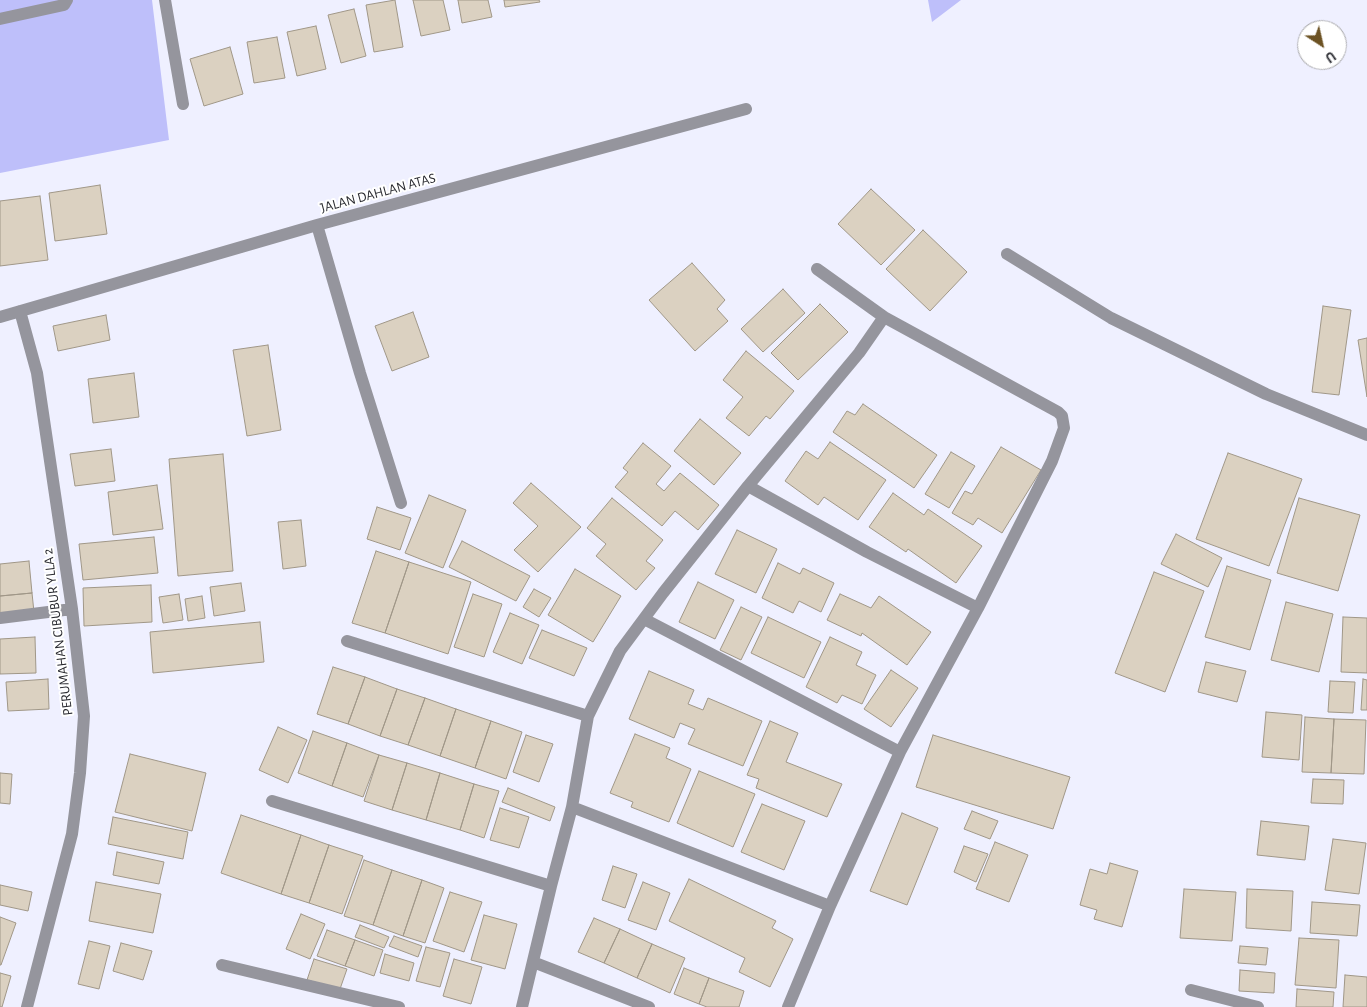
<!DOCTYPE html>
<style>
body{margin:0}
#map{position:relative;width:1367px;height:1007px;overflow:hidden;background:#eff0ff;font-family:"Alegreya Sans",sans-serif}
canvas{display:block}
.north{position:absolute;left:1297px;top:20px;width:50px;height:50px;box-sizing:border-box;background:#fff;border:1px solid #aaaaad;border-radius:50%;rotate:145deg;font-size:14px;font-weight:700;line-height:20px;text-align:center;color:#2a2b31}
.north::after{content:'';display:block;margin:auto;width:18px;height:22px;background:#6c5223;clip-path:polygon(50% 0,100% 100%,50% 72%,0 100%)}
</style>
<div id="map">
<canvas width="1367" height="1007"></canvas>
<div class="north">U</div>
</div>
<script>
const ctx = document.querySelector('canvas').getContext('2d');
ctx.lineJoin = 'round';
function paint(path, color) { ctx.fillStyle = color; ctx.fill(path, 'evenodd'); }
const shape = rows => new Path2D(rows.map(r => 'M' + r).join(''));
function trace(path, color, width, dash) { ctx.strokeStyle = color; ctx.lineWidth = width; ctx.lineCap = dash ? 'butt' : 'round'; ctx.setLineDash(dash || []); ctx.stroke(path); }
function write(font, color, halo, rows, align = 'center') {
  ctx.font = font + ' "Alegreya Sans",sans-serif'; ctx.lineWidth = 4; ctx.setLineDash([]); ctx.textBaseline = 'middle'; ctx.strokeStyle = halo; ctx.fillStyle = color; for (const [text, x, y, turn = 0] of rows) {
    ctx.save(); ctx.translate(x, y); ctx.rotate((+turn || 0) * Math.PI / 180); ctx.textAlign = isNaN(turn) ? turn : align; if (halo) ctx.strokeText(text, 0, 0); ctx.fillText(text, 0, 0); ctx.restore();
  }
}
paint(shape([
 [0,0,152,0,169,140,0,173],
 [928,0,961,0,932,22]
]), '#bebffa');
const building = shape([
 [395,0,403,47,374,52,366,5,395,0],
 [413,0,443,0,450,30,421,36,413,0],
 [458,0,488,0,492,17,462,23,458,0],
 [504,0,539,0,540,2,505,7,504,0],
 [354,9,366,56,341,63,328,15,354,9],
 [316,26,326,69,297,76,287,32,316,26],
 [277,37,285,78,254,83,247,42,277,37],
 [230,47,243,94,204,106,190,59,230,47],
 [100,185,107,234,55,241,49,193,100,185],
 [871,189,915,230,881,265,838,224,871,189],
 [40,196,48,260,0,266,0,201,40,196],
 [923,230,967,272,930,311,886,269,923,230],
 [692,263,725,300,717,309,728,321,695,351,649,300,692,263],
 [783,289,805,313,763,352,741,329,783,289],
 [820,304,848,332,798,380,771,353,820,304],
 [1323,306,1351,310,1339,395,1312,392,1323,306],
 [413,312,429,357,392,371,375,326,413,312],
 [106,315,110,340,58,351,53,326,106,315],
 [1367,338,1367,397,1358,340,1367,338],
 [268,345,281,430,247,436,233,350,268,345],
 [746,351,794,391,770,419,766,416,749,436,726,418,743,397,723,380,746,351],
 [134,373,139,417,93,423,88,379,134,373],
 [863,404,937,455,914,488,833,432,847,411,855,415,863,404],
 [700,419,741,453,714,485,674,451,700,419],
 [830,442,886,480,858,520,824,497,818,505,785,481,806,451,818,459,830,442],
 [643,443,671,466,656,484,664,491,680,473,719,505,698,530,675,511,662,526,615,487,628,472,623,468,643,443],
 [1001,447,1041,470,1002,533,978,518,973,525,952,513,965,491,972,494,1001,447],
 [111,449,115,481,75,486,70,454,111,449],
 [951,452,975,466,949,508,925,494,951,452],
 [1228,453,1302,479,1269,566,1196,539,1228,453],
 [223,454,233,571,178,576,169,459,223,454],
 [531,483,581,527,538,572,514,550,538,526,513,503,531,483],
 [157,485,163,529,113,535,108,492,157,485],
 [893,493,924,515,928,509,982,546,956,583,908,549,906,552,869,527,893,493],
 [429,495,466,510,443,568,405,553,429,495],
 [612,498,663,540,646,561,655,568,636,590,596,556,606,544,587,528,612,498],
 [1299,498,1360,515,1338,591,1277,573,1299,498],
 [377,507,411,518,400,550,367,539,377,507],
 [301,520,306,566,283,569,278,522,301,520],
 [737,530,777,549,756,593,715,574,737,530],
 [1176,534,1222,558,1208,587,1161,564,1176,534],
 [154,537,158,573,83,580,79,544,154,537],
 [462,541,530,576,516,601,449,567,462,541],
 [376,551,409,562,385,633,352,623,376,551],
 [29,561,32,593,0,596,0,564,29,561],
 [409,562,471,582,448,654,385,633,409,562],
 [778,563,800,574,803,568,834,583,821,612,799,601,793,613,762,598,778,563],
 [1227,566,1271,580,1250,650,1205,637,1227,566],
 [575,569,621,596,593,642,548,615,575,569],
 [1154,572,1204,591,1165,692,1115,673,1154,572],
 [698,582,734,600,715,639,679,622,698,582],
 [241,583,245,611,214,616,210,587,241,583],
 [151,585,152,622,84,626,83,588,151,585],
 [534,589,551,598,539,617,523,607,534,589],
 [32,593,34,612,0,615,0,596,32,593],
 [179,594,183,620,163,623,159,597,179,594],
 [473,594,502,604,484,657,454,647,473,594],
 [840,594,871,608,879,596,931,632,907,665,862,633,861,636,827,620,840,594],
 [202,596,205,618,188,621,185,599,202,596],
 [1286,602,1333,614,1319,672,1271,660,1286,602],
 [741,607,762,617,741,660,720,650,741,607],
 [510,613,539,625,522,664,493,652,510,613],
 [768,617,821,642,804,678,751,653,768,617],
 [1343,617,1367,618,1367,673,1341,672,1343,617],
 [260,622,264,662,153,673,150,632,260,622],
 [542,630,587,648,574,676,529,658,542,630],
 [35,637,36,673,0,674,0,639,35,637],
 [830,637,862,652,856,665,876,675,862,704,842,695,837,703,806,687,830,637],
 [1206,662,1246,671,1237,702,1198,692,1206,662],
 [333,667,365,677,348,724,317,714,333,667],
 [891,670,918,688,891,727,864,709,891,670],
 [649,671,694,690,688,704,703,710,708,698,762,721,743,766,688,744,695,729,680,723,674,738,629,719,649,671],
 [365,677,397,689,380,736,348,724,365,677],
 [48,679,49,709,8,711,6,682,48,679],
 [1363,679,1367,680,1367,710,1361,710,1363,679],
 [1330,681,1355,682,1353,713,1328,712,1330,681],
 [397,689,425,698,408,745,380,736,397,689],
 [425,698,456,709,440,756,408,745,425,698],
 [456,709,491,721,475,768,440,756,456,709],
 [1266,712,1302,715,1299,760,1262,757,1266,712],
 [1305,717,1334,719,1331,773,1302,772,1305,717],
 [1334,719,1366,720,1364,774,1331,773,1334,719],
 [491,721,522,732,506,779,475,768,491,721],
 [770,721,798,733,786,762,842,784,827,817,756,788,759,779,747,775,770,721],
 [278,727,307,740,288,783,259,770,278,727],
 [313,731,347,743,332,786,298,773,313,731],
 [635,734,670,748,666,758,691,769,669,822,631,807,633,802,610,793,635,734],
 [526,735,553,744,539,782,513,772,526,735],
 [933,735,1070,777,1053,829,916,787,933,735],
 [347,743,379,755,363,797,332,786,347,743],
 [130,754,206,773,192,831,115,812,130,754],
 [379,755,407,763,392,810,364,801,379,755],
 [407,763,440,773,426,820,392,810,407,763],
 [699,771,755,794,733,847,677,823,699,771],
 [0,773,12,774,10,804,0,803,0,773],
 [440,773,474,784,460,830,426,820,440,773],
 [1313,779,1344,780,1343,804,1311,803,1313,779],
 [474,784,499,791,484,838,460,830,474,784],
 [508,788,555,807,550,821,502,802,508,788],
 [762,804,805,821,784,870,741,852,762,804],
 [500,808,529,817,519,848,490,840,500,808],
 [972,811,998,821,990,839,964,829,972,811],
 [902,813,938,828,907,905,870,891,902,813],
 [241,815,301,835,281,894,221,873,241,815],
 [113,817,188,832,183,859,108,844,113,817],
 [1261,821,1309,826,1305,860,1257,855,1261,821],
 [301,835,329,845,309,903,281,894,301,835],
 [1333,839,1366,843,1359,894,1325,890,1333,839],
 [995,842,1028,855,1009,902,976,889,995,842],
 [329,845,363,856,342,914,309,903,329,845],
 [964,846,988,854,976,882,954,872,964,846],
 [117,852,164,862,159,884,113,875,117,852],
 [364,860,392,870,373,925,344,916,364,860],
 [1110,863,1138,871,1122,927,1094,919,1097,910,1080,905,1090,869,1107,874,1110,863],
 [613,866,637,874,625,908,602,900,613,866],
 [392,870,422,880,403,936,373,925,392,870],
 [689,879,776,921,772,928,793,939,770,987,739,972,745,958,669,921,689,879],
 [422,880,444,888,425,943,403,936,422,880],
 [96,882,161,894,153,933,89,921,96,882],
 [643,882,670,893,656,930,628,920,643,882],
 [0,885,32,892,28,911,0,905,0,885],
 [1184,889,1236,892,1232,941,1180,938,1184,889],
 [1247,889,1293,891,1291,931,1246,928,1247,889],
 [450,892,482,902,464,952,433,941,450,892],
 [1312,902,1360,905,1357,936,1310,933,1312,902],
 [301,914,325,924,310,959,286,949,301,914],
 [484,915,517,924,505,969,471,960,484,915],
 [0,917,16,923,1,965,0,965,0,917],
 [594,918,620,929,604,963,578,952,594,918],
 [360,925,389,937,384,948,355,937,360,925],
 [620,929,652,944,637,978,604,963,620,929],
 [327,930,355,940,345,966,317,956,327,930],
 [394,936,422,946,418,957,389,946,394,936],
 [1299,938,1339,940,1336,988,1295,985,1299,938],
 [355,940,383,950,374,976,345,966,355,940],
 [89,941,110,946,99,989,78,984,89,941],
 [121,943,152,951,143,980,113,971,121,943],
 [652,944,685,958,670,993,637,978,652,944],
 [1240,946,1268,948,1266,965,1238,963,1240,946],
 [426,947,450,953,440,987,416,981,426,947],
 [385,954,414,963,409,981,380,973,385,954],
 [314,959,347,969,340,989,307,980,314,959],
 [454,959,482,967,471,1004,443,996,454,959],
 [684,968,709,978,699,1004,674,994,684,968],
 [1240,970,1275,973,1274,993,1239,991,1240,970],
 [0,973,11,976,2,1007,0,1007,0,973],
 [1345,975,1367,977,1367,1007,1343,1007,1345,975],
 [709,978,744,991,739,1007,707,1007,699,1004,709,978],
 [1297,989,1334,992,1333,1007,1296,1007,1297,989]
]);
paint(building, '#dbd1c1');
trace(building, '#a09788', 1);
trace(shape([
 [165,0,183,104],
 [0,19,64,5,67,0],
 [317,225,360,373,401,503],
 [1007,254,1111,318,1266,394,1367,435],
 [20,311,37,373,72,609,84,716,80,773,72,834,27,1007],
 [0,317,317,225,746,109],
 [748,486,867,552,978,608],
 [0,618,72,609],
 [644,619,900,752],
 [347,641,588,716],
 [272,801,551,886],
 [572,807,830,906],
 [533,962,649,1007],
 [222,965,399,1007],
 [1191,990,1258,1007],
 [522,1007,551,886,572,807,588,716,620,651,663,593,748,486,859,353,884,317,817,269],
 [788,1007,830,906,900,752,978,608,1052,461,1064,428,1062,416,1058,412,884,317]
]), '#95959d', 12);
write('14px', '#2a2b31', '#fff', [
 ["JALAN DAHLAN ATAS",378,193,-15],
 ["PERUMAHAN CIBUBUR YLLA 2",58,632,-97]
]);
</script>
